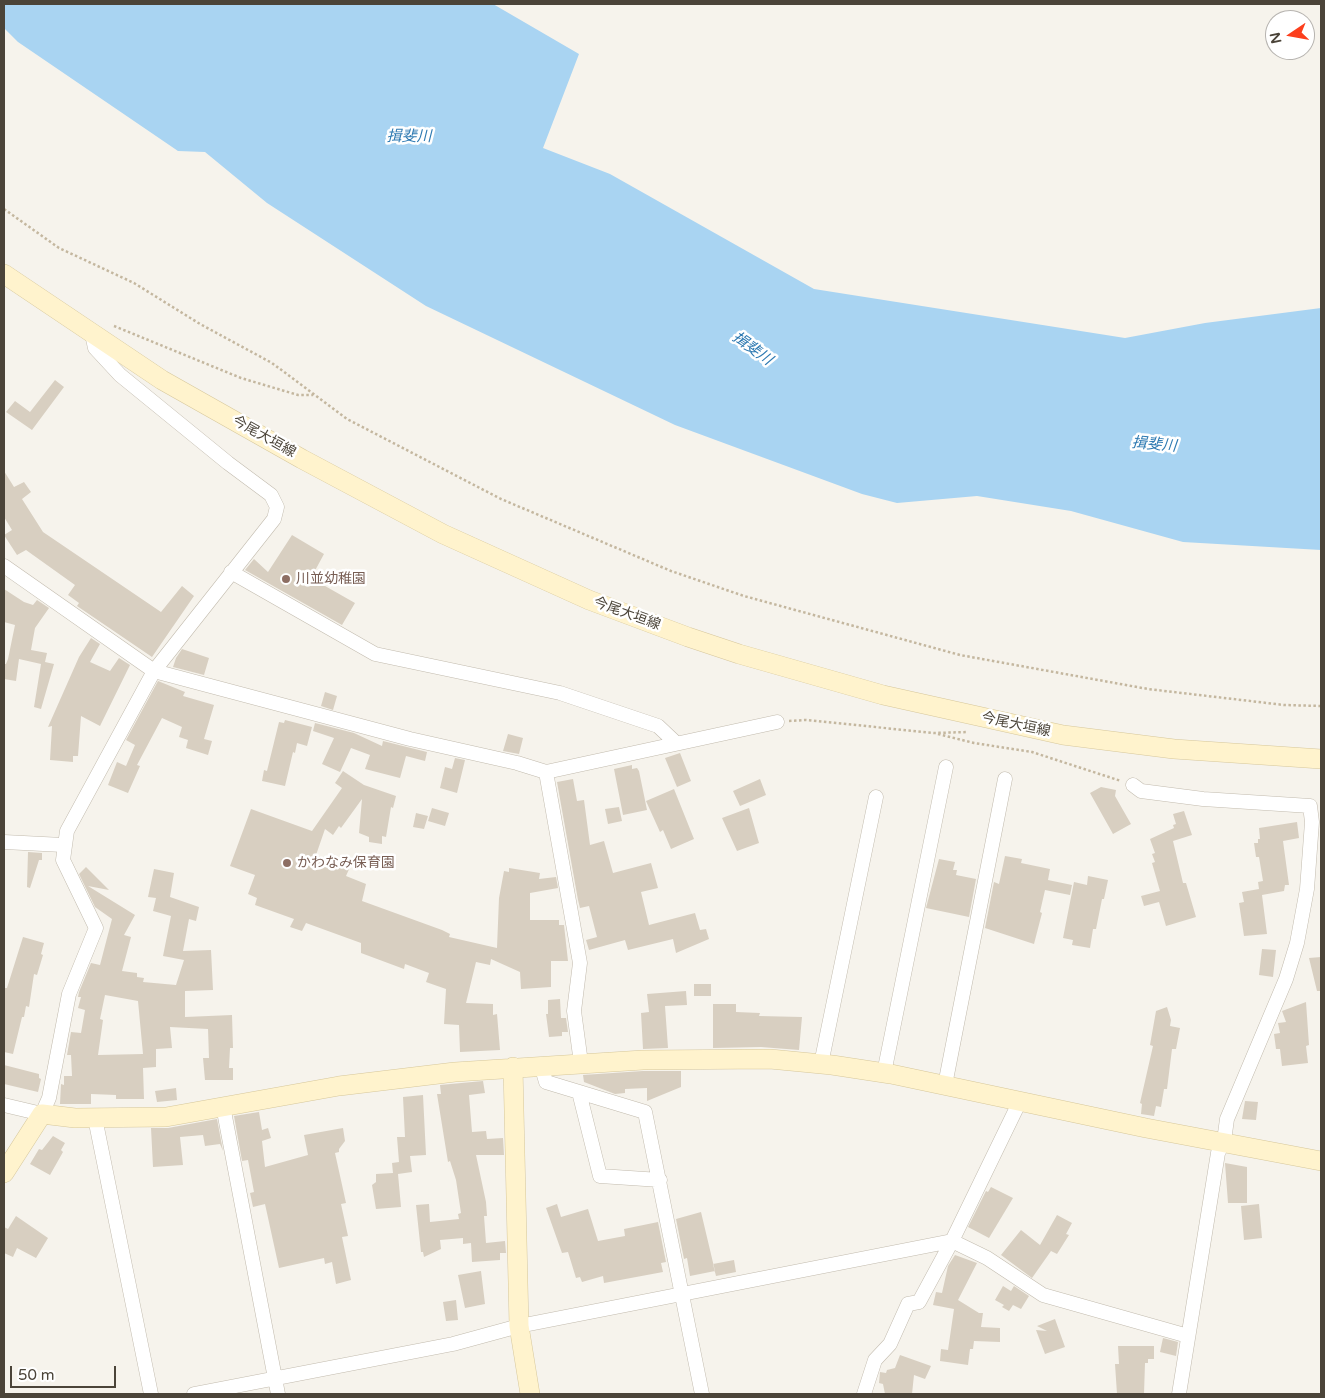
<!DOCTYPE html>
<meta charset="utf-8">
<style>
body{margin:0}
#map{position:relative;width:1325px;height:1398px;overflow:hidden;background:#f6f3ec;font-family:"Varela Round",sans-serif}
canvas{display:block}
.frame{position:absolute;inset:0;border:5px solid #4b4439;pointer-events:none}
.north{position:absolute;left:1265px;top:10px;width:50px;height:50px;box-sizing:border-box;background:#fff;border:1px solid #b7b4b0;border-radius:50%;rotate:258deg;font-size:14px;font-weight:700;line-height:20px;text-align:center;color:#4b4439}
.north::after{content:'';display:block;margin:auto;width:18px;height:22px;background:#fc3f1d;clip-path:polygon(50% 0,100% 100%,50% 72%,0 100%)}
.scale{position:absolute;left:10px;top:1366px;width:106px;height:22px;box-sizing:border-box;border:2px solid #4b4439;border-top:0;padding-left:6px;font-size:15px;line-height:18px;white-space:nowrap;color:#4b4439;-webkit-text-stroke:4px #fff;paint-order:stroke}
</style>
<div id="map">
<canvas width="1325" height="1398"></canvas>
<div class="frame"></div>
<div class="north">N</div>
<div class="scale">50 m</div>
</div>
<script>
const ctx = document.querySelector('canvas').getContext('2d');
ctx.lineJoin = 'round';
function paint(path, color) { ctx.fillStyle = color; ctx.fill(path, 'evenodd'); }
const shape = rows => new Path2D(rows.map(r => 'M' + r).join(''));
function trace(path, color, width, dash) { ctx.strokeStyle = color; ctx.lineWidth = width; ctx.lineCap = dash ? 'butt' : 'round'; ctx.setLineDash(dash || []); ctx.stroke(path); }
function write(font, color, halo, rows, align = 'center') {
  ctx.font = font + ' "Varela Round","Noto Sans JP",sans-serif'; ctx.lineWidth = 5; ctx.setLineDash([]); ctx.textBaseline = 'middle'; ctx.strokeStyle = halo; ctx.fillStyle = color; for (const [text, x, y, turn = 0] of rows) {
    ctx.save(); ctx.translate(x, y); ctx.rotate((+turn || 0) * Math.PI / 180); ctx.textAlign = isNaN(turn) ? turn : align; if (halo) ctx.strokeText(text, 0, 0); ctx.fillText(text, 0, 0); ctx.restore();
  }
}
paint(shape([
 [4,4,493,4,579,54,543,148,610,174,814,289,1125,338,1205,323,1321,308,1321,550,1183,542,1071,511,977,496,897,503,862,494,675,425,426,306,267,203,205,152,178,151,18,42,4,28]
]), '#a9d4f2');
paint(shape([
 [55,380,64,387,32,430,6,412,15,401,30,412],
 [4,471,14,487,24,482,31,492,22,499,43,532,161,612,182,586,194,596,152,657,77,606,79,603,68,595,75,585,26,550,17,555,4,535,12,530,4,517],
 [292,535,324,554,311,578,355,603,342,625,245,570,254,559,268,572],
 [4,589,24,602,33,605,37,600,49,608,35,628,31,650,47,653,45,662,54,664,41,709,34,707,41,664,19,659,16,681,4,679,4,664,6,664,8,659,15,625,4,622],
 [91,638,100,644,90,662,110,671,119,658,130,665,100,726,81,716,78,756,73,756,73,762,50,760,52,726,48,727,79,657],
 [182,649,209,658,204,675,173,667,176,658],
 [158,681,185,692,183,696,214,705,204,739,212,741,208,755,186,748,188,740,179,737,182,727,162,718,137,765,140,766,128,793,108,785,117,762,126,766,135,745,126,740],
 [325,692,337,696,333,710,321,706],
 [285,720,312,727,307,746,297,743,295,753,293,752,285,786,262,781,264,770,267,771,279,722,284,723],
 [315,723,354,733,382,746,383,741,427,752,425,761,406,756,400,778,365,769,370,755,351,748,340,772,322,764,334,738,313,731],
 [508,734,523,738,519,754,503,751],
 [680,753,691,781,677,787,665,758],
 [455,758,465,760,457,793,440,788,445,767,452,769],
 [632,765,632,769,637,768,639,771,647,810,623,815,614,769],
 [343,771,364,785,396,796,393,808,391,807,386,837,382,836,382,844,369,842,369,837,359,833,362,799,341,828,339,826,333,835,325,829,316,855,350,867,346,876,366,884,362,901,442,930,450,934,449,937,497,948,499,898,504,871,509,872,509,868,540,873,539,879,556,877,558,888,530,893,530,920,559,920,559,925,564,925,568,961,551,961,551,987,521,989,520,972,491,959,490,965,476,962,466,1003,493,1004,493,1015,497,1014,500,1050,460,1052,459,1025,444,1024,446,989,426,982,429,973,405,964,404,969,361,953,361,943,306,923,302,931,290,927,294,919,255,905,257,898,248,894,255,875,230,866,251,809,312,831,342,788,335,783],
 [573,779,577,801,584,800,590,845,604,841,613,873,651,863,658,888,641,892,649,925,695,913,700,930,706,929,709,939,676,953,673,939,628,950,625,940,589,950,586,940,597,937,589,906,580,908,578,900,557,782],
 [760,779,766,795,740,806,733,791],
 [1101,787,1116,790,1115,796,1131,824,1113,834,1090,793],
 [674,789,694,839,671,849,663,830,660,832,646,801],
 [619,807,622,821,608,824,605,809],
 [432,808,449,813,445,826,428,821],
 [749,808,759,843,737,851,722,818],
 [1184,811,1192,835,1173,841,1183,883,1186,883,1196,917,1166,926,1159,902,1144,906,1141,896,1160,891,1152,863,1155,862,1152,854,1155,853,1150,839,1174,828,1173,825,1176,824,1173,814],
 [416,813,428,816,424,829,413,827],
 [1297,822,1299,838,1283,841,1289,885,1285,885,1284,891,1262,895,1267,934,1244,936,1239,903,1244,902,1242,892,1259,889,1258,882,1263,881,1259,857,1256,857,1254,843,1258,843,1258,839,1260,839,1259,828],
 [28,852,42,853,42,860,39,860,30,888,27,887],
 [1005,856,1022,859,1021,863,1050,869,1048,880,1072,885,1070,895,1045,890,1040,912,1042,913,1034,944,985,928,994,882,999,884],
 [939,859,955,862,953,870,957,870,956,875,976,879,969,917,926,908],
 [86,867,109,890,88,886,135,915,124,935,131,937,122,971,137,973,137,977,144,978,143,982,176,985,184,960,163,956,171,916,153,911,156,898,148,897,154,869,174,873,170,897,199,907,196,921,189,919,183,951,211,950,213,990,185,991,185,1017,232,1015,233,1048,230,1048,229,1068,233,1068,233,1080,205,1080,203,1058,209,1058,208,1029,170,1027,172,1048,156,1049,156,1067,143,1068,144,1099,116,1099,116,1095,91,1094,91,1104,60,1104,61,1084,64,1085,64,1076,72,1076,71,1055,67,1055,71,1032,81,1033,85,1010,78,1008,81,997,78,997,79,992,91,963,100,965,112,919,95,907,79,874],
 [105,995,138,1001,143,1054,98,1055,103,1020,100,1019],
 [1088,876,1108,880,1104,899,1102,899,1096,929,1093,929,1090,948,1072,945,1073,940,1063,938,1074,882,1087,885],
 [23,937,44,943,41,954,43,955,37,975,34,974,29,1007,26,1006,24,1017,22,1017,13,1054,4,1052,4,988,7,988],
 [1262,949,1276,950,1273,977,1259,975],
 [1321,957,1321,991,1317,991,1309,958],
 [694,984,711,984,711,996,694,996],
 [686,991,687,1005,665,1006,668,1048,643,1049,641,1013,649,1012,647,994],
 [560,999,561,1018,566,1018,568,1032,562,1032,562,1036,549,1037,546,1014,548,1014,548,1000],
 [1306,1002,1309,1045,1306,1046,1308,1063,1282,1066,1280,1049,1276,1049,1274,1034,1280,1033,1278,1023,1286,1022,1282,1011],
 [713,1004,736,1004,736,1012,760,1013,759,1016,802,1017,799,1050,761,1047,713,1048],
 [1167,1007,1171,1020,1170,1026,1180,1028,1176,1049,1172,1049,1167,1089,1164,1089,1161,1107,1156,1106,1154,1116,1141,1114,1142,1104,1140,1103,1153,1046,1150,1045,1156,1011],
 [4,1065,39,1074,39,1078,41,1079,38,1092,4,1084],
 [643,1071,681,1071,681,1087,647,1101,647,1088,625,1089,625,1093,615,1094,584,1082,583,1075],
 [483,1081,485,1093,469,1095,472,1132,486,1131,487,1139,503,1138,504,1155,476,1155,486,1202,487,1216,484,1216,486,1243,505,1241,506,1253,500,1253,500,1260,472,1262,471,1243,463,1244,463,1238,440,1240,441,1249,424,1257,423,1252,421,1252,416,1205,429,1204,430,1222,459,1219,458,1214,461,1213,456,1180,450,1161,448,1162,437,1094,441,1094,440,1085],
 [176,1088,177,1100,157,1102,155,1091],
 [423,1095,426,1155,410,1156,412,1172,398,1174,401,1207,376,1209,372,1185,376,1182,376,1174,393,1173,392,1163,399,1162,397,1137,405,1137,403,1097],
 [1245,1101,1258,1102,1256,1120,1242,1119],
 [259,1112,262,1130,268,1128,271,1138,262,1141,265,1167,308,1155,304,1135,343,1128,345,1141,339,1149,339,1152,335,1153,346,1203,341,1204,348,1236,342,1237,351,1280,336,1284,332,1262,325,1264,324,1258,279,1268,265,1204,253,1207,250,1193,254,1192,248,1160,242,1161,234,1116],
 [217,1119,223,1151,220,1144,205,1146,203,1135,180,1137,183,1165,153,1167,151,1128,168,1128],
 [53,1136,65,1143,61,1150,63,1152,50,1175,30,1164,39,1149,42,1150],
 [1225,1163,1247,1167,1247,1203,1228,1203],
 [991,1187,1013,1198,989,1238,968,1227,986,1191,988,1192],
 [557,1204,561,1217,588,1209,598,1241,625,1236,624,1229,658,1222,666,1262,661,1263,663,1272,604,1283,603,1276,582,1282,580,1277,576,1278,568,1252,562,1253,546,1208],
 [1259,1204,1262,1238,1244,1240,1241,1206],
 [701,1212,715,1271,690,1276,687,1258,684,1259,676,1219],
 [1057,1215,1072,1223,1066,1234,1069,1235,1057,1254,1051,1251,1032,1278,1001,1255,1021,1230,1040,1245],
 [16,1216,48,1238,36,1258,17,1248,13,1257,4,1253,4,1227,8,1229],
 [955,1255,977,1263,958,1300,979,1313,983,1313,981,1327,1000,1328,1000,1342,974,1341,973,1349,970,1349,968,1365,940,1361,941,1349,948,1350,954,1309,933,1305,936,1292,942,1293,948,1266],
 [734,1260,736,1272,716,1276,713,1264],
 [481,1271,485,1304,465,1308,458,1275],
 [1003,1286,1011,1291,1014,1286,1029,1296,1021,1309,1013,1305,1009,1311,1002,1307,1004,1305,995,1300],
 [456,1300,458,1320,446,1321,443,1302],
 [1055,1319,1065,1347,1045,1354,1036,1330,1047,1331,1037,1326],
 [1163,1338,1178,1342,1176,1356,1160,1352],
 [1118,1346,1154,1346,1154,1359,1148,1359,1148,1363,1145,1363,1144,1394,1117,1394,1115,1364,1119,1364],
 [900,1355,931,1366,925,1379,914,1375,912,1394,885,1394,883,1384,879,1383,880,1372,886,1373,887,1370,895,1368]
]), '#d8cfc1');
const street = shape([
 [4,566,154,671,410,739,517,763,546,772,777,722],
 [231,572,375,654,560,693,658,726,676,743],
 [546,772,580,963,574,1011,581,1063],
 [1133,785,1141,791,1203,799,1310,806,1312,822,1307,889,1297,943,1286,979,1227,1119,1224,1141,1218,1153,1179,1394],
 [4,842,63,845],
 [821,1064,876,797],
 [541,1065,546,1082,645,1112,702,1394],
 [884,1073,946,767],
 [945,1085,1005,779],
 [579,1092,600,1176,660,1180],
 [4,1105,42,1114,49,1098,69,994,96,928,63,860,67,831,154,671,274,519,277,507,271,495,228,463,120,375,95,348,92,334],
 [223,1106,278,1394],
 [95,1118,151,1394],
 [194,1394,453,1344,519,1326,952,1241,1020,1101],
 [864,1394,875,1360,890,1344,908,1304,919,1302,952,1241,987,1258,1043,1295,1188,1336]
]);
const secondary = shape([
 [4,274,162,380,302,459,443,534,589,600,688,637,739,654,883,695,1063,735,1174,749,1321,759],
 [513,1067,519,1326,530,1394],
 [4,1173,42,1114,75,1118,166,1117,339,1086,455,1072,643,1060,770,1059,832,1065,891,1074,1146,1128,1321,1161]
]);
trace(street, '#c2bbae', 15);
trace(secondary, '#d6c79b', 20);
trace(shape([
 [4,209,59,248,134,283,200,324,272,363,347,419,501,499,671,571,744,596,960,655,1148,689,1284,705,1321,706],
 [114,326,241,378,298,395,313,395],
 [789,721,806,720,934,733,968,732],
 [938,734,974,743,1032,752,1121,781]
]), '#c4b79f', 2.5, [2.5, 2.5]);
trace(street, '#fff', 14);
trace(secondary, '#fff3cd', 19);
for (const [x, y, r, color] of [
 [286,579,5,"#8d6e63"],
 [287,863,5,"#8d6e63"]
]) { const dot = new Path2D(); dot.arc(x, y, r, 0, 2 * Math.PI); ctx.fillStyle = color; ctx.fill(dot); trace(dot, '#fff', 2); }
write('14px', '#4b4439', '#fff', [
 ["今尾大垣線",264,437,29],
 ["今尾大垣線",627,614,20],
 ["今尾大垣線",1016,725,12]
]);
write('14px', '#785e54', '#fff', [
 ["川並幼稚園",296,579],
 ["かわなみ保育園",297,863]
], 'left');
write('italic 15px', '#2e7ab2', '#fff', [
 ["揖斐川",409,137],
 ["揖斐川",752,349,36],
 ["揖斐川",1154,445,5]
]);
</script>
